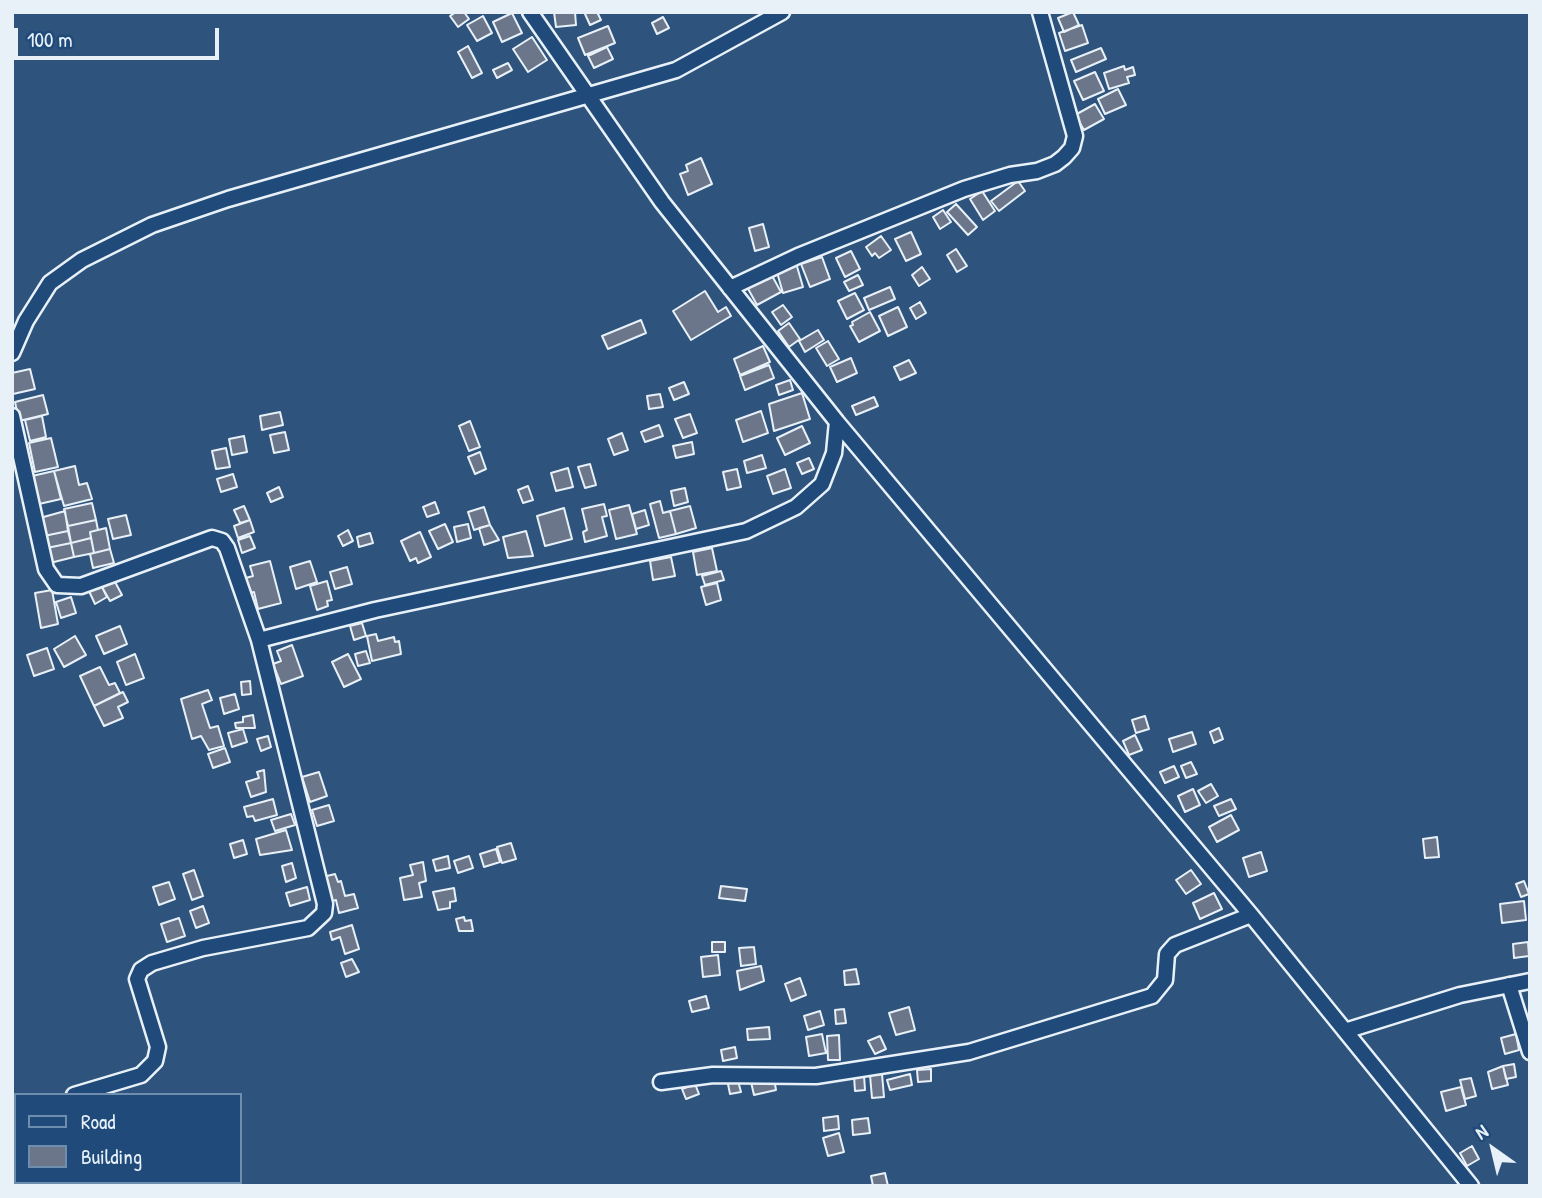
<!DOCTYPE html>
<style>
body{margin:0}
#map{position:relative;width:1542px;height:1198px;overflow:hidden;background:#2e537d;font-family:"Patrick Hand",sans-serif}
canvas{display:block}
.frame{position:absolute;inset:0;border:14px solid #e8f1f8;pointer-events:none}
.legend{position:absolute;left:14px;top:1093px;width:228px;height:91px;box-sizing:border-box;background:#1f4a7a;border:2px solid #6f8dac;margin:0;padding:9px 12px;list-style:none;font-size:21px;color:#e8f1f8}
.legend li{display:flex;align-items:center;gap:14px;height:35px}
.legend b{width:35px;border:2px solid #6f8dac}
.north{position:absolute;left:1458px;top:1114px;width:70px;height:70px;-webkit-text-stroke:5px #1f4a7a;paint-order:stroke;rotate:326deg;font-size:19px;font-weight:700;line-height:28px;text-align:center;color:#e8f1f8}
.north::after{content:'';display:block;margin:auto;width:24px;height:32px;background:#e8f1f8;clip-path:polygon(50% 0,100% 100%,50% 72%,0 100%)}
.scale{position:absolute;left:14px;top:28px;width:205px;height:32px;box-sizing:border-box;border:4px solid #e8f1f8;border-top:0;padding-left:9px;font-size:21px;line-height:24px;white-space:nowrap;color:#e8f1f8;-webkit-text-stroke:5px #1f4a7a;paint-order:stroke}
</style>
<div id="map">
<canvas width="1542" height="1198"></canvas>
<div class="frame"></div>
<ul class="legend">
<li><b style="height:9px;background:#1f4a7a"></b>Road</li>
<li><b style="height:19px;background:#6b768a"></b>Building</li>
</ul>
<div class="north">N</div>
<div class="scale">100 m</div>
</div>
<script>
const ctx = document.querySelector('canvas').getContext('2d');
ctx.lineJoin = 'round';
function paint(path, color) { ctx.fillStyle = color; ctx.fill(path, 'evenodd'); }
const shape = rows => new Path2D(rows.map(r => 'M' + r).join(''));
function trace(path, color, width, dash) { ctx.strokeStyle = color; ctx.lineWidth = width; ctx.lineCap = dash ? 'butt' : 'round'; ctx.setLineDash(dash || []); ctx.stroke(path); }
const building = shape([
 [456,12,464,12,469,19,458,27,450,16,456,12],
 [554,12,575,12,576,25,556,27,554,12],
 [589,12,597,12,601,20,590,25,585,14,589,12],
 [1073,12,1079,25,1064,32,1058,18,1073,12],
 [512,13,522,33,502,42,493,22,512,13],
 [483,16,492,33,477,41,467,25,483,16],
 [663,17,669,28,657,34,652,23,663,17],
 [1082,25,1088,43,1065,51,1059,33,1082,25],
 [608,26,615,43,585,55,578,38,608,26],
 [532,37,547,60,528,72,513,49,532,37],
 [468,46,482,73,472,78,458,52,468,46],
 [607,47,613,59,594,68,588,56,607,47],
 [1101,48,1106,59,1076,72,1071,60,1101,48],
 [508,63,512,70,497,78,493,70,508,63],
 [1124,66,1125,70,1133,67,1135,75,1127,77,1129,83,1109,89,1104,73,1124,66],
 [1095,72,1104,91,1083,100,1074,81,1095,72],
 [1118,89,1126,105,1105,114,1098,99,1118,89],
 [1095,104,1104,119,1084,130,1075,115,1095,104],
 [701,158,712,184,688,195,680,174,688,171,686,165,701,158],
 [1018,181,1025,191,999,211,991,201,1018,181],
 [982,191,995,211,983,220,970,199,982,191],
 [956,204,977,227,968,235,947,212,956,204],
 [943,210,951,222,940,229,933,217,943,210],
 [763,224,769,247,755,251,749,228,763,224],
 [911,232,921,254,906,261,895,239,911,232],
 [881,236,891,250,879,258,875,253,872,256,866,247,881,236],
 [956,249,967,266,957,272,947,255,956,249],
 [851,251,860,269,845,277,836,258,851,251],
 [822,257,830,279,810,287,801,264,822,257],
 [796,263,803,287,783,293,776,269,796,263],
 [922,267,930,279,919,286,912,275,922,267],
 [770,272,781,292,757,305,746,285,770,272],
 [858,275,863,285,849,291,844,282,858,275],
 [890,287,895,299,869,310,864,298,890,287],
 [705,291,718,312,726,307,731,316,691,340,673,311,705,291],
 [855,293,864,310,847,319,838,301,855,293],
 [920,302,926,313,916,319,910,308,920,302],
 [783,305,792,317,781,325,772,312,783,305],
 [898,307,907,327,888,336,879,316,898,307],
 [870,312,880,331,859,342,850,326,853,325,852,322,870,312],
 [641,320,646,333,608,349,602,336,641,320],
 [789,323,800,339,789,347,778,331,789,323],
 [818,330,824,340,805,352,799,341,818,330],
 [828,341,839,359,827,366,816,348,828,341],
 [763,346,770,362,740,375,734,359,763,346],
 [851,358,857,373,837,382,830,367,851,358],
 [909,360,916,373,900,380,894,367,909,360],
 [769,365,774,378,745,390,740,376,769,365],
 [30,369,35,389,13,394,12,373,30,369],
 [790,380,793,390,779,395,776,385,790,380],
 [684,382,689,394,674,400,669,388,684,382],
 [802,393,810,419,774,431,769,404,802,393],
 [660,394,663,407,649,409,647,396,660,394],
 [43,395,48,414,19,421,15,402,43,395],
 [874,397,878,406,856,415,852,406,874,397],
 [761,411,768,433,743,442,736,420,761,411],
 [280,412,283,425,262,430,260,416,280,412],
 [690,414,697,433,683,438,675,419,690,414],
 [42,416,46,437,30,441,25,420,42,416],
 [470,421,480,447,469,451,459,426,470,421],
 [659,425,663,436,645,442,641,432,659,425],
 [802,426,810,443,785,455,777,438,802,426],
 [285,432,289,450,274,453,270,435,285,432],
 [622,433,628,450,614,455,608,439,622,433],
 [244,436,247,452,232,455,229,439,244,436],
 [51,438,58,467,35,472,29,443,51,438],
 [692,442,694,454,676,458,673,446,692,442],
 [226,448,230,467,216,469,212,451,226,448],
 [480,452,486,469,475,474,468,457,480,452],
 [762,455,766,468,747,473,744,461,762,455],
 [809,458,814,469,802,474,797,463,809,458],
 [590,464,596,485,585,488,578,467,590,464],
 [75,466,79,485,87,483,92,499,64,506,54,471,75,466],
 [568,468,573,487,556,491,551,473,568,468],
 [737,469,741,487,727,490,723,472,737,469],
 [785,469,791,488,773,494,767,476,785,469],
 [54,471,61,499,39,504,32,476,54,471],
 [233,474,237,487,221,492,217,479,233,474],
 [528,486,533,500,523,503,518,490,528,486],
 [279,487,283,497,271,502,267,493,279,487],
 [685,488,688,502,674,506,671,491,685,488],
 [660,501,663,513,670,511,676,534,659,538,650,504,660,501],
 [435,502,439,513,427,517,423,507,435,502],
 [92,503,96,520,68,526,64,509,92,503],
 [604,504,607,516,602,517,607,536,585,542,583,532,587,530,582,509,604,504],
 [629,505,637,534,616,539,609,510,629,505],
 [244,506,250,520,240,523,234,510,244,506],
 [690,506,696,528,676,534,670,511,690,506],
 [484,507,490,525,474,530,468,512,484,507],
 [564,508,572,539,545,546,537,516,564,508],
 [645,510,649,525,636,529,632,514,645,510],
 [65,511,68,531,44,536,40,518,65,511],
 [126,515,131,535,113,539,108,519,126,515],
 [96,520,98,530,90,532,91,538,71,543,68,526,96,520],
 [250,520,254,532,238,538,234,526,250,520],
 [445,524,453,542,438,549,429,531,445,524],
 [468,524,471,538,457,542,454,527,468,524],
 [490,525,499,540,484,545,479,528,490,525],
 [106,528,110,549,94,553,90,532,106,528],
 [348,530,353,541,343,546,338,536,348,530],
 [68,531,71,543,47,548,44,536,68,531],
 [526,531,533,556,508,558,503,537,526,531],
 [420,532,431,557,418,563,416,558,410,561,401,541,420,532],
 [370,533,373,543,359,547,357,537,370,533],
 [250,536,255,548,242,553,238,540,250,536],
 [91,538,94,553,74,557,71,543,91,538],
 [71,543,74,557,50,563,47,548,71,543],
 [712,548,717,571,697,575,693,552,712,548],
 [110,549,114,563,93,568,90,554,110,549],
 [671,557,675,576,653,580,650,561,671,557],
 [270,561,281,603,258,609,254,592,246,594,242,579,253,576,250,566,270,561],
 [310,561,317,582,296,589,290,567,310,561],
 [347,567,352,584,335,589,330,572,347,567],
 [721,571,724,580,705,585,702,576,721,571],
 [114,580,122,595,110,601,102,587,114,580],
 [327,581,332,600,327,601,328,606,317,610,310,586,327,581],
 [100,583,107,597,95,604,88,589,100,583],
 [717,583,721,600,706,605,701,587,717,583],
 [52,590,58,624,41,628,35,593,52,590],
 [71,597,76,613,61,618,56,602,71,597],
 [362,623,366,636,354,640,350,626,362,623],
 [120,626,127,644,104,654,96,636,120,626],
 [376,634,378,641,394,637,395,642,399,641,401,654,372,661,367,636,376,634],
 [75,636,86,655,64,667,54,649,75,636],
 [292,645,303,676,281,684,273,664,281,661,277,651,292,645],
 [47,648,54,669,34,676,27,655,47,648],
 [366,651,370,663,358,666,355,654,366,651],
 [135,654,144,678,126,685,117,662,135,654],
 [348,654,361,679,344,687,332,662,348,654],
 [100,667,109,685,115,683,120,693,94,706,80,676,100,667],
 [250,681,251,694,242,695,241,682,250,681],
 [208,690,212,700,202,704,210,728,218,726,224,746,209,750,201,736,192,739,181,699,208,690],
 [123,692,128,702,118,707,123,718,104,726,94,706,123,692],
 [235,694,239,709,224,714,220,698,235,694],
 [253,715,255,728,236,728,235,723,243,722,243,717,253,715],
 [1145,716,1149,729,1136,733,1132,720,1145,716],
 [1219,728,1223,739,1214,743,1210,732,1219,728],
 [243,729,247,742,232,747,228,733,243,729],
 [1192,732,1196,744,1173,752,1169,739,1192,732],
 [1135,735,1142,750,1129,755,1123,741,1135,735],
 [268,736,271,747,261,751,257,739,268,736],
 [225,748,230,762,213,768,208,754,225,748],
 [1191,762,1197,774,1186,778,1181,766,1191,762],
 [1174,766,1179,777,1165,783,1160,772,1174,766],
 [264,770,266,792,251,797,246,782,259,778,257,772,264,770],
 [319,772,327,796,310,802,302,777,319,772],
 [1211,784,1218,796,1206,803,1198,791,1211,784],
 [1193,789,1200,805,1185,812,1178,796,1193,789],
 [273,799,277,815,255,821,253,816,247,817,244,807,273,799],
 [1231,799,1236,809,1219,816,1214,806,1231,799],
 [329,805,334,821,317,826,312,810,329,805],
 [291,814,295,825,275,831,271,820,291,814],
 [1231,815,1239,830,1217,842,1209,827,1231,815],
 [286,830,292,850,260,855,256,839,286,830],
 [1437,837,1439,857,1425,858,1423,839,1437,837],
 [243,840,247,854,234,858,230,844,243,840],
 [511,843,516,859,502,863,497,847,511,843],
 [496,849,500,862,484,867,480,854,496,849],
 [1261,852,1267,871,1249,877,1243,858,1261,852],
 [448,856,450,868,436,871,433,860,448,856],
 [469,856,473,868,458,873,454,861,469,856],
 [423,862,426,881,419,883,422,897,404,900,400,878,413,875,410,865,423,862],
 [292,863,296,878,286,882,282,866,292,863],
 [194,870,203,896,192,900,183,874,194,870],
 [1191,870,1201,884,1186,894,1176,880,1191,870],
 [335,874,338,882,341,881,345,896,354,894,358,908,339,913,336,900,329,902,323,877,335,874],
 [1524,881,1529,894,1521,897,1516,884,1524,881],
 [169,882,175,899,159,905,153,887,169,882],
 [721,886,747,889,745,901,719,898,721,886],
 [307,887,310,900,290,906,286,893,307,887],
 [454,888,456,901,450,902,450,908,438,910,433,892,454,888],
 [1214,893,1222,909,1200,919,1193,903,1214,893],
 [1524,901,1526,920,1502,923,1500,904,1524,901],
 [203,906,209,923,196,928,190,911,203,906],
 [464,917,465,921,471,920,473,931,459,931,456,919,464,917],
 [179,918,185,936,167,942,161,924,179,918],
 [352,925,359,949,345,954,340,937,332,940,330,932,352,925],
 [712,942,725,942,725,952,712,952,712,942],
 [1528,942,1529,956,1514,958,1513,944,1528,942],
 [754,947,756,964,741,966,739,948,754,947],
 [718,955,720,975,703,977,701,957,718,955],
 [352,959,359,972,346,977,341,963,352,959],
 [761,966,764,981,740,990,737,971,761,966],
 [856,969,859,984,845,985,844,971,856,969],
 [800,978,806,995,791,1001,785,984,800,978],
 [706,996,709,1008,692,1012,689,1001,706,996],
 [909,1007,915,1030,896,1035,889,1013,909,1007],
 [844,1009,846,1023,836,1024,835,1010,844,1009],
 [820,1011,824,1025,808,1030,804,1016,820,1011],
 [769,1027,770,1039,748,1040,747,1029,769,1027],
 [822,1034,826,1053,809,1056,806,1037,822,1034],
 [1516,1034,1519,1050,1505,1054,1501,1038,1516,1034],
 [839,1035,840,1060,828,1060,827,1036,839,1035],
 [880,1036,886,1049,875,1054,868,1041,880,1036],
 [735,1047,737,1058,723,1061,721,1050,735,1047],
 [1514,1064,1516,1077,1506,1079,1503,1066,1514,1064],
 [1503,1066,1508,1085,1492,1089,1488,1072,1503,1066],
 [931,1069,931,1081,918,1082,917,1070,931,1069],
 [882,1074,884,1097,872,1098,870,1075,882,1074],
 [910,1074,912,1085,890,1090,887,1080,910,1074],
 [864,1075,865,1090,855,1091,854,1076,864,1075],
 [737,1077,741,1092,730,1094,727,1079,737,1077],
 [774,1078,776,1090,754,1095,751,1082,774,1078],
 [1471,1078,1476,1096,1465,1099,1460,1080,1471,1078],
 [695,1084,699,1094,686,1099,682,1089,695,1084],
 [1461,1087,1466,1105,1446,1111,1441,1092,1461,1087],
 [838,1116,839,1129,824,1131,823,1118,838,1116],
 [868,1118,870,1133,853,1135,852,1120,868,1118],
 [839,1133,844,1152,828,1156,823,1138,839,1133],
 [1472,1146,1479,1159,1467,1166,1460,1153,1472,1146],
 [885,1173,888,1186,873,1186,871,1176,885,1173]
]);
paint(building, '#6b768a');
trace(building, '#e8f1f8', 2);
const minor = shape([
 [530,12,662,202,837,422,1251,915,1471,1186],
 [730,288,798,256,964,189,1010,175,1037,171,1055,164,1064,157,1072,148,1075,136,1040,12],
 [12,353,26,321,50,283,82,260,152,225,228,199,676,70,782,12],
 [12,416,46,569,57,585,81,586,212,538,222,541,227,548,259,640,325,904,324,913,308,928,203,948,152,963,141,970,137,979,158,1047,155,1061,141,1075,74,1095],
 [259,640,375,610,746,531,796,507,822,484,834,453,837,422],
 [1509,985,1530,1052],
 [1345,1031,1460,995,1530,981],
 [661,1082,713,1075,816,1076,969,1052,1152,996,1165,980,1167,954,1175,945,1251,915],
 [12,1113,16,1112]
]);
trace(minor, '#e8f1f8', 19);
trace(minor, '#1f4a7a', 14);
</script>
